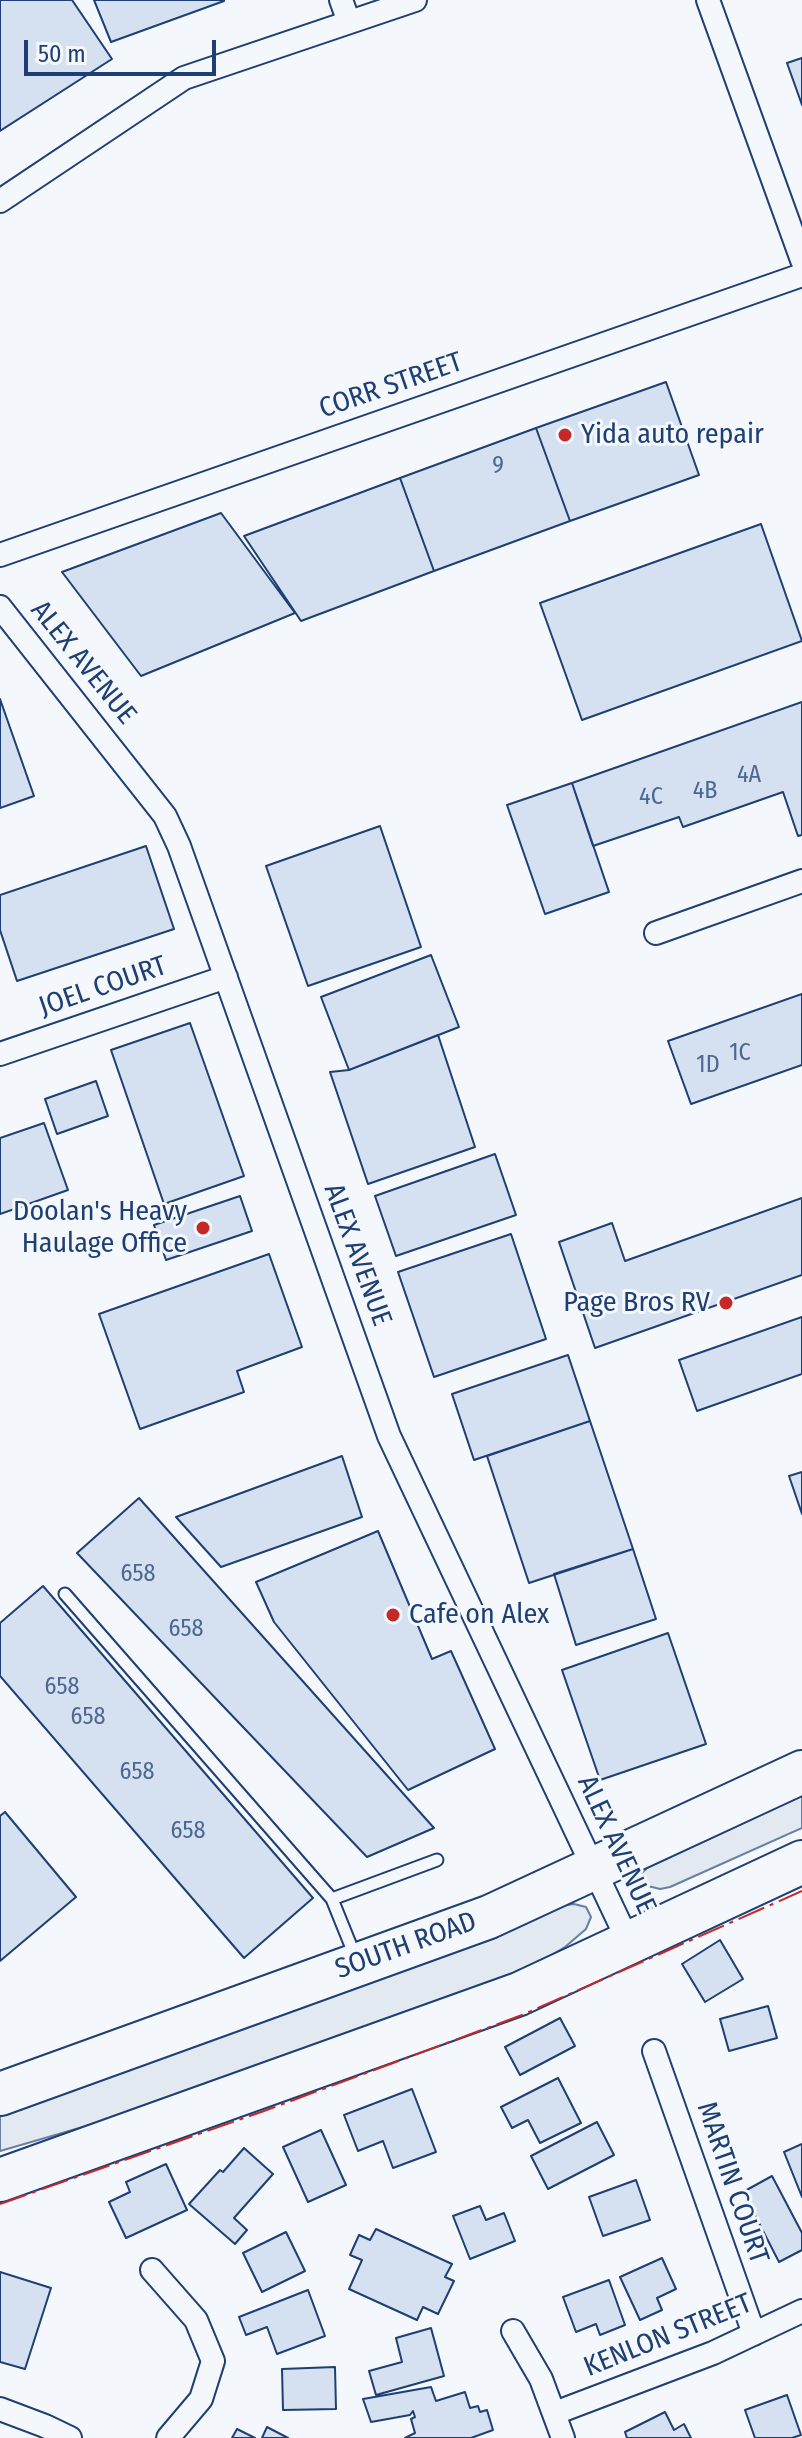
<!DOCTYPE html>
<style>
body{margin:0}
#map{position:relative;width:802px;height:2438px;overflow:hidden;background:#f4f7fb;font-family:"Fira Sans Condensed",sans-serif}
canvas{display:block}
.scale{position:absolute;left:24px;top:40px;width:192px;height:36px;box-sizing:border-box;border:4px solid #1d3f73;border-top:0;padding-left:10px;font-size:24px;line-height:28px;white-space:nowrap;color:#1d3f73;-webkit-text-stroke:6px #f4f7fb;paint-order:stroke}
</style>
<div id="map">
<canvas width="802" height="2438"></canvas>
<div class="scale">50 m</div>
</div>
<script>
const ctx = document.querySelector('canvas').getContext('2d');
ctx.lineJoin = 'round';
function paint(path, color) { ctx.fillStyle = color; ctx.fill(path, 'evenodd'); }
const shape = rows => new Path2D(rows.map(r => 'M' + r).join(''));
function trace(path, color, width, dash) { ctx.strokeStyle = color; ctx.lineWidth = width; ctx.lineCap = dash ? 'butt' : 'round'; ctx.setLineDash(dash || []); ctx.stroke(path); }
function write(font, color, halo, rows, align = 'center') {
  ctx.font = font + ' "Fira Sans Condensed",sans-serif'; ctx.lineWidth = 6; ctx.setLineDash([]); ctx.textBaseline = 'middle'; ctx.strokeStyle = halo; ctx.fillStyle = color; for (const [text, x, y, turn = 0] of rows) {
    ctx.save(); ctx.translate(x, y); ctx.rotate((+turn || 0) * Math.PI / 180); ctx.textAlign = isNaN(turn) ? turn : align; if (halo) ctx.strokeText(text, 0, 0); ctx.fillText(text, 0, 0); ctx.restore();
  }
}
const green = shape([
 [802,1796,802,1828,670,1887,660,1889,644,1885,641,1881,640,1875,647,1868,802,1796],
 [574,1904,586,1907,591,1917,586,1929,565,1947,530,1968,343,2039,100,2122,0,2151,0,2116,560,1906,574,1904]
]);
paint(green, '#e3e9f0');
trace(green, '#687fa3', 2);
const building = shape([
 [0,0,72,0,112,59,0,131,0,0],
 [94,0,224,0,224,1,111,42,94,0],
 [802,58,802,105,787,63,802,58],
 [666,382,699,475,570,521,536,428,666,382],
 [536,428,570,521,434,571,400,478,536,428],
 [400,478,434,571,301,621,244,536,400,478],
 [221,513,295,613,141,676,62,572,221,513],
 [761,524,802,641,582,720,540,603,761,524],
 [0,699,34,796,0,808,0,699],
 [802,702,802,835,798,836,783,792,683,827,679,817,593,846,572,783,802,702],
 [572,783,609,892,545,914,507,805,572,783],
 [380,826,421,947,308,986,266,866,380,826],
 [146,846,174,929,17,981,0,930,0,895,146,846],
 [431,955,459,1027,349,1070,321,997,431,955],
 [802,994,802,1065,691,1104,668,1041,802,994],
 [190,1023,244,1176,164,1204,111,1050,190,1023],
 [438,1035,475,1147,368,1184,330,1072,349,1070,438,1035],
 [96,1081,108,1116,57,1134,45,1099,96,1081],
 [44,1123,68,1190,0,1214,0,1138,44,1123],
 [495,1154,516,1215,396,1256,375,1196,495,1154],
 [240,1196,252,1231,166,1260,154,1225,240,1196],
 [802,1198,802,1275,595,1348,559,1242,612,1223,625,1261,802,1198],
 [511,1234,546,1339,434,1377,398,1272,511,1234],
 [269,1254,302,1347,237,1371,244,1392,140,1429,99,1314,269,1254],
 [802,1317,802,1374,697,1411,679,1360,802,1317],
 [568,1355,590,1421,474,1460,452,1394,568,1355],
 [590,1421,633,1549,529,1583,487,1456,590,1421],
 [342,1456,362,1517,221,1567,176,1517,342,1456],
 [802,1472,802,1514,789,1476,802,1472],
 [139,1498,434,1828,367,1857,77,1553,139,1498],
 [378,1531,432,1659,451,1651,495,1749,408,1790,274,1622,256,1582,378,1531],
 [633,1549,656,1619,576,1645,554,1574,633,1549],
 [43,1586,313,1898,244,1958,0,1676,0,1623,43,1586],
 [668,1633,706,1744,600,1780,562,1670,668,1633],
 [5,1812,76,1897,0,1961,0,1816,5,1812],
 [720,1940,743,1979,705,2002,682,1964,720,1940],
 [768,2006,777,2038,729,2051,720,2019,768,2006],
 [560,2018,575,2046,520,2075,505,2047,560,2018],
 [558,2078,581,2123,540,2143,528,2120,512,2128,501,2107,558,2078],
 [412,2089,436,2152,393,2168,383,2141,358,2151,344,2115,412,2089],
 [597,2122,614,2155,548,2189,531,2156,597,2122],
 [321,2130,346,2185,308,2202,283,2147,321,2130],
 [802,2144,802,2197,784,2152,802,2144],
 [244,2148,273,2174,234,2218,247,2230,235,2244,189,2204,220,2170,223,2172,244,2148],
 [166,2164,187,2210,126,2238,109,2202,130,2192,126,2182,166,2164],
 [772,2176,802,2233,802,2250,779,2262,743,2192,772,2176],
 [636,2180,650,2220,603,2236,589,2197,636,2180],
 [480,2206,486,2220,504,2213,515,2241,470,2259,453,2216,480,2206],
 [376,2229,452,2264,445,2277,454,2281,438,2314,423,2307,417,2320,349,2289,362,2260,350,2255,359,2235,370,2240,376,2229],
 [286,2232,305,2271,262,2292,243,2253,286,2232],
 [662,2258,676,2289,657,2298,662,2310,640,2320,620,2277,662,2258],
 [0,2272,51,2288,25,2369,0,2362,0,2272],
 [609,2280,625,2325,600,2335,596,2324,576,2332,563,2297,609,2280],
 [308,2290,325,2336,277,2354,267,2327,246,2335,239,2317,308,2290],
 [431,2328,444,2376,376,2395,369,2371,402,2362,396,2338,431,2328],
 [335,2367,336,2409,283,2410,282,2369,335,2367],
 [431,2387,436,2401,465,2392,470,2408,478,2406,480,2412,487,2410,493,2430,471,2438,405,2438,415,2433,411,2419,415,2417,413,2411,410,2415,371,2422,363,2399,431,2387],
 [787,2395,801,2435,792,2438,755,2438,745,2410,787,2395],
 [665,2412,674,2430,684,2424,691,2438,627,2438,625,2432,665,2412],
 [267,2427,288,2438,262,2438,267,2427],
 [237,2429,255,2438,232,2438,237,2429]
]);
paint(building, '#d5e0f0');
trace(building, '#1d3f73', 2);
const lane = shape([
 [65,1594,332,1899],
 [355,1956,332,1899,437,1860]
]);
const street = shape([
 [341,0,349,22],
 [708,0,802,260],
 [0,201,184,78,415,0],
 [0,555,802,275],
 [0,607,165,816,179,846,389,1436,630,1945],
 [656,933,802,881],
 [0,1054,226,977],
 [654,2051,754,2334],
 [152,2270,196,2320,213,2361,201,2399,168,2438],
 [513,2331,541,2379,563,2438],
 [0,2409,45,2426,70,2438],
 [555,2413,713,2353,802,2311]
]);
const highway = shape([
 [0,2094,489,1917,802,1772],
 [0,2180,519,1994,802,1862]
]);
trace(lane, '#1d3f73', 15);
trace(street, '#1d3f73', 26);
trace(highway, '#1d3f73', 46);
trace(lane, '#f4f7fb', 11);
trace(street, '#f4f7fb', 22);
trace(highway, '#f4f7fb', 42);
trace(shape([
 [0,2204,264,2111,522,2015,802,1891]
]), '#c62828', 2, [28, 6, 4, 6]);
for (const [x, y, r, color] of [
 [565,435,8,"#c62828"],
 [203,1228,8,"#c62828"],
 [726,1303,8,"#c62828"],
 [393,1615,8,"#c62828"]
]) { const dot = new Path2D(); dot.arc(x, y, r, 0, 2 * Math.PI); ctx.fillStyle = color; ctx.fill(dot); trace(dot, '#f4f7fb', 3); }
write('24px', '#4b6792', null, [
 ["9",498,466],
 ["4A",749,775],
 ["4B",705,791],
 ["4C",651,797],
 ["1C",740,1053],
 ["1D",708,1065],
 ["658",138,1574],
 ["658",186,1629],
 ["658",62,1687],
 ["658",88,1717],
 ["658",137,1772],
 ["658",188,1831]
]);
write('28px', '#1d3f73', '#f4f7fb', [
 ["CORR STREET",391,386,-19],
 ["ALEX AVENUE",83,663,51],
 ["JOEL COURT",103,987,-19],
 ["ALEX AVENUE",357,1255,70],
 ["ALEX AVENUE",616,1845,65],
 ["SOUTH ROAD",406,1946,-20],
 ["MARTIN COURT",732,2183,71],
 ["KENLON STREET",668,2336,-22]
]);
write('28px', '#1d3f73', '#f4f7fb', [
 ["Yida auto repair",581,435],
 ["Doolan's Heavy",187,1212,"right"],
 ["Haulage Office",187,1244,"right"],
 ["Page Bros RV",710,1303,"right"],
 ["Cafe on Alex",409,1615]
], 'left');
</script>
